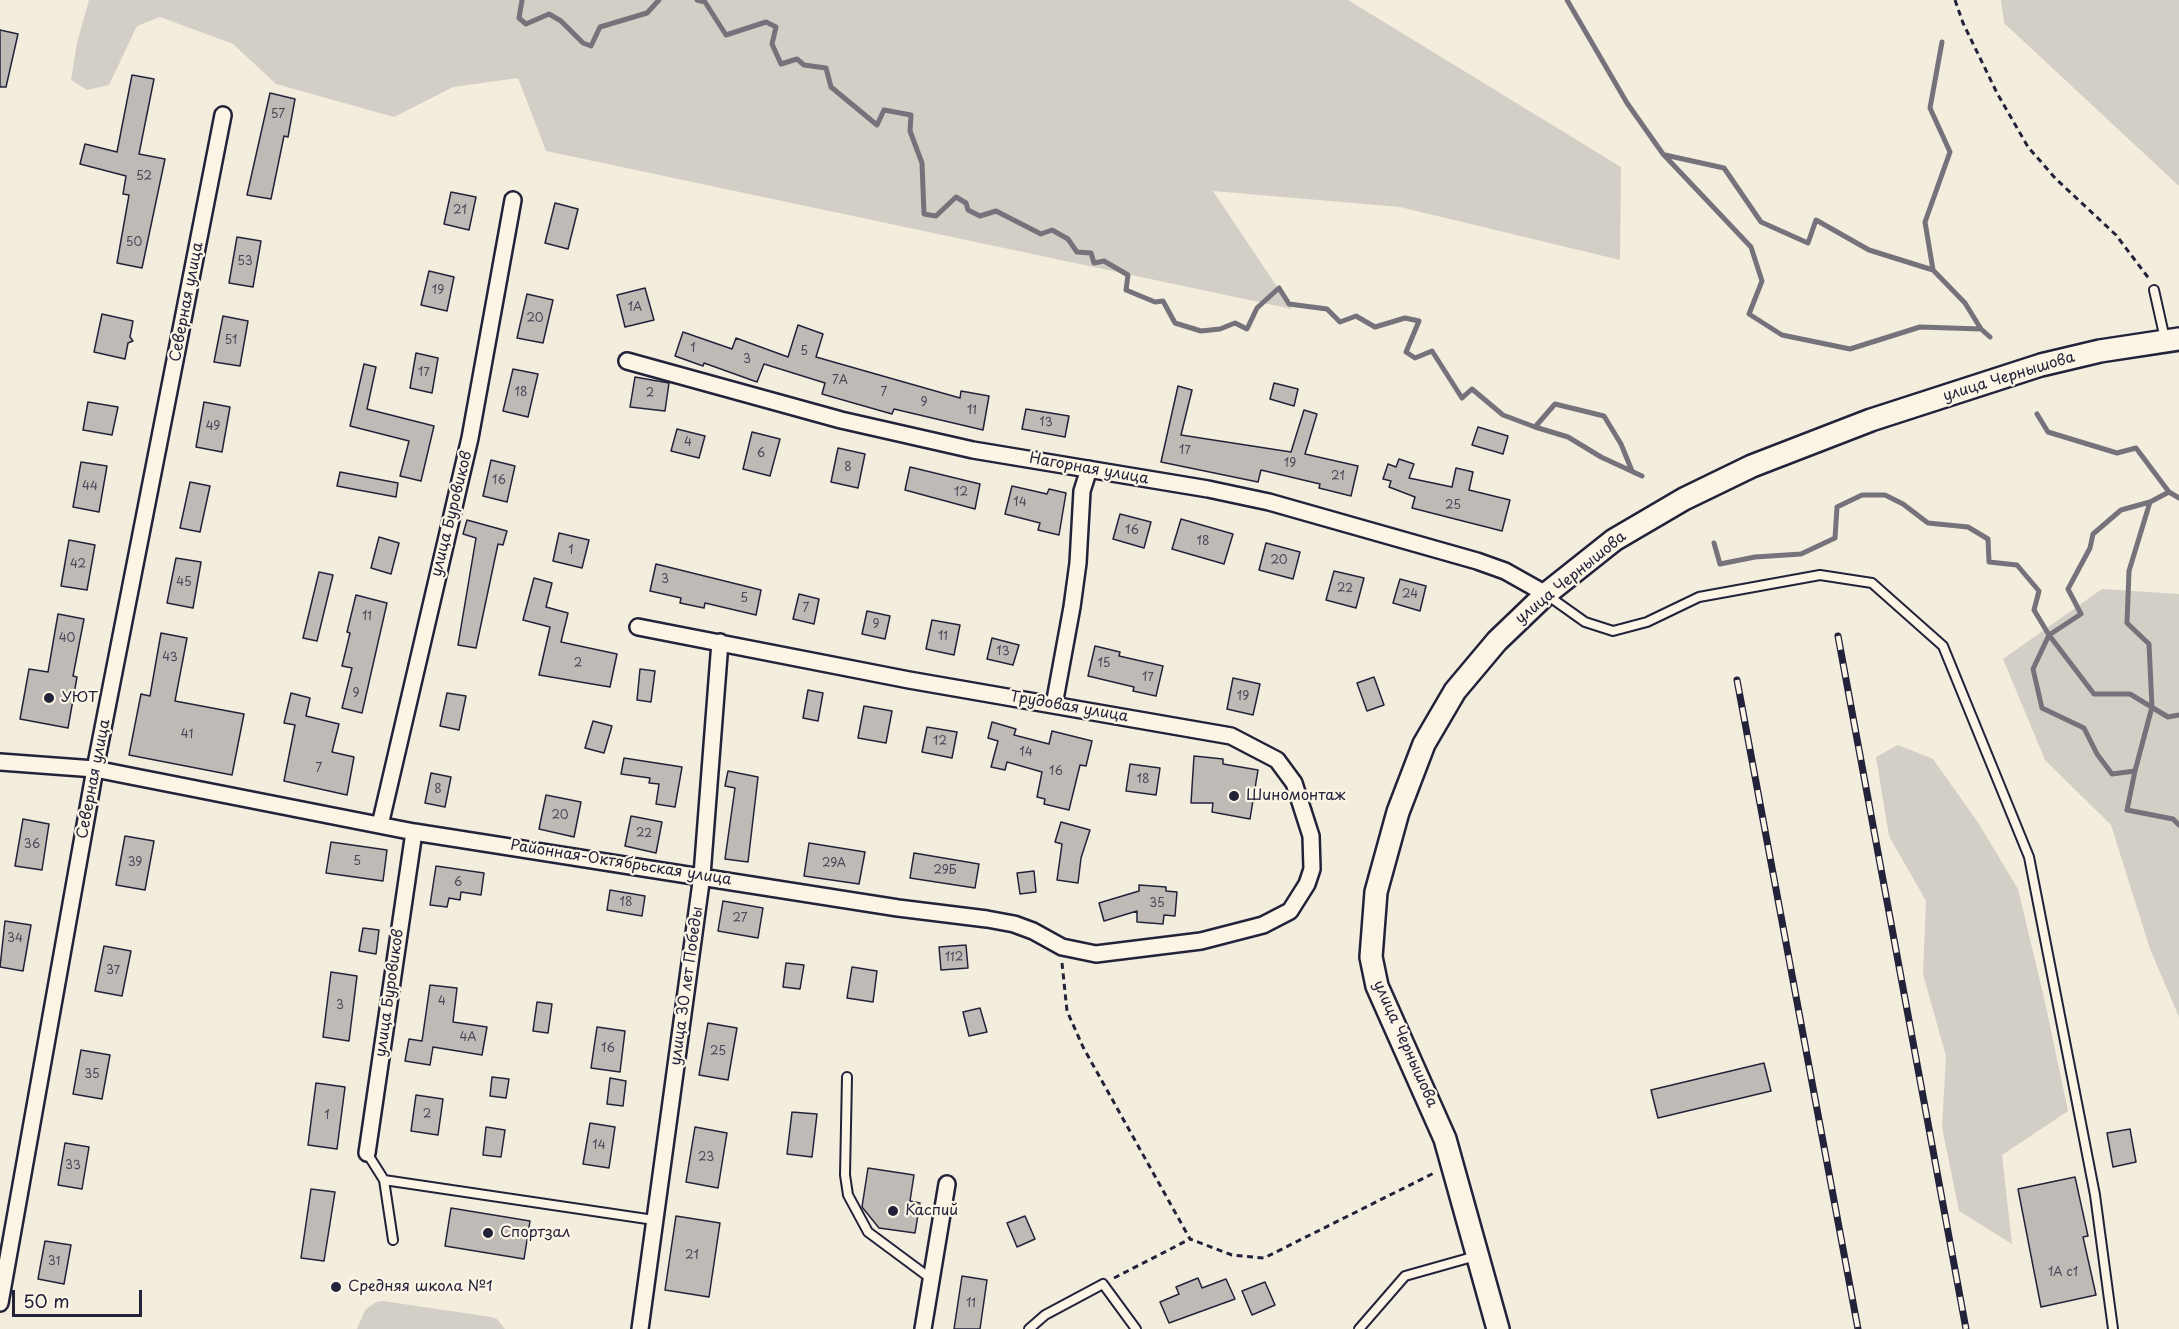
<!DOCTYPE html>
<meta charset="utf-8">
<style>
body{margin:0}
#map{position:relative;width:2179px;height:1329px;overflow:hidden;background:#f3edde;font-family:"Playpen Sans",sans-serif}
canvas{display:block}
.scale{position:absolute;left:12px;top:1290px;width:130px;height:27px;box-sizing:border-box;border:3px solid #22223b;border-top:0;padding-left:8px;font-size:18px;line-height:21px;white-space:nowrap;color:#22223b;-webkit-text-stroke:4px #fcf5e5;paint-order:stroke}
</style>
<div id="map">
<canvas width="2179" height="1329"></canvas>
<div class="scale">50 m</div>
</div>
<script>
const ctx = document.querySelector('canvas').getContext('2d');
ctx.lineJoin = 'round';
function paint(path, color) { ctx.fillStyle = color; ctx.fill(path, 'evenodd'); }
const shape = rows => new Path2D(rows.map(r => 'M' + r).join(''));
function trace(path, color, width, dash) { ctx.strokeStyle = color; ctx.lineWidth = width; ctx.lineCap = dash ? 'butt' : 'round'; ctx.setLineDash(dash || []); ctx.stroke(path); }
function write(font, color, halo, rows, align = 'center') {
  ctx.font = font + ' "Playpen Sans",sans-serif'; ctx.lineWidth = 4.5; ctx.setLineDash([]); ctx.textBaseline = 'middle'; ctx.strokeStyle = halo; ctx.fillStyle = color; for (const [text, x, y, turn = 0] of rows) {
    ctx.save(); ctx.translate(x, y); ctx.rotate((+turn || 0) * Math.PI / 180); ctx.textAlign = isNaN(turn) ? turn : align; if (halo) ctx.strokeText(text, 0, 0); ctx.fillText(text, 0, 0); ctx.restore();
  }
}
paint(shape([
 [89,0,1348,0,1621,167,1620,260,1400,207,1213,191,1292,309,546,151,518,78,453,87,394,117,276,84,233,44,160,17,137,26,109,85,87,90,71,80,77,43],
 [2001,0,2179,0,2179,186,2004,23],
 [2102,589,2179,594,2179,1017,2150,949,2111,825,2045,760,2003,659],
 [1898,745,1933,759,1979,824,2018,889,2045,1002,2068,1111,2002,1155,2012,1244,1959,1211,1942,1127,1946,1056,1923,974,1926,901,1889,836,1876,757],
 [383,1301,491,1317,497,1319,505,1329,357,1329,365,1310,376,1302]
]), '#d4cfc6');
trace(shape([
 [522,0,519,18,526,24,549,14,561,21,583,43,591,46,600,27,647,13,659,0],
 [697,0,705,2,726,35,766,22,776,27,772,44,781,64,797,59,804,65,826,68,831,87,877,125,884,110,911,115,910,131,922,163,924,214,936,216,956,197,966,203,968,210,980,216,996,211,1041,234,1052,230,1068,239,1077,252,1091,253,1094,263,1104,261,1128,275,1126,290,1155,302,1163,301,1175,323,1201,331,1220,329,1235,323,1247,329,1257,308,1279,288,1289,304,1327,309,1340,322,1356,316,1375,327,1405,318,1419,321,1406,352,1415,358,1432,351,1462,398,1472,389,1503,415,1535,427,1555,404,1604,416,1621,444,1632,471],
 [1567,0,1627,103,1663,154,1751,247,1762,281,1749,314,1782,335,1850,349,1920,327,1981,329,1990,337],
 [1942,42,1930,108,1950,152,1925,222,1933,270,1965,303,1981,329],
 [1665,155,1724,168,1761,222,1808,243,1816,220,1869,250,1933,270],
 [2037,414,2048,432,2117,453,2136,448,2169,492,2150,502,2121,510,2093,534,2090,548,2068,589,2081,614,2049,635,2033,669,2042,708,2084,728,2097,754,2112,774,2135,771,2127,810,2173,819,2179,825],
 [1535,427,1568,437,1601,457,1642,476],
 [2169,492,2179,498],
 [1714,543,1720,564,1755,557,1801,554,1835,538,1837,507,1862,495,1885,495,1903,504,1928,523,1968,527,1988,539,1989,562,2017,565,2039,591,2034,610,2049,635,2094,694,2130,694,2168,717,2179,715],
 [2135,771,2152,707,2149,644,2127,623,2129,571,2150,502]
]), '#75727b', 5);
const building = shape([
 [0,30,18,34,6,87,0,87,0,30],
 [132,75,154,79,139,154,165,159,142,268,117,263,129,195,123,194,126,176,80,164,85,144,117,152,132,75],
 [270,93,295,99,288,137,284,136,271,199,247,195,270,93],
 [451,192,476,197,469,230,444,224,451,192],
 [555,203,578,209,568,249,545,243,555,203],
 [237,237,261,241,253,287,229,283,237,237],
 [429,271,454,277,447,311,421,305,429,271],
 [645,288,654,320,625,327,617,295,645,288],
 [527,294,553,300,543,343,517,338,527,294],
 [102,314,133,321,130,337,133,341,128,343,125,359,94,352,102,314],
 [223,316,248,321,240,366,214,362,223,316],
 [798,325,823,334,816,357,960,398,961,391,989,396,983,430,894,409,892,414,822,394,825,383,764,364,757,382,704,363,703,366,675,356,683,332,732,349,736,338,788,357,798,325],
 [416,353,438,358,432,393,410,388,416,353],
 [364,364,376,367,367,409,434,426,421,481,400,476,409,441,350,426,364,364],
 [513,369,538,374,528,417,503,411,513,369],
 [635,377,669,383,665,411,630,407,635,377],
 [1274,383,1298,389,1294,406,1270,399,1274,383],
 [1178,386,1192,390,1181,435,1291,452,1304,410,1317,414,1305,454,1358,466,1351,496,1319,488,1320,484,1261,470,1258,482,1161,462,1178,386],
 [88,402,118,407,112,435,83,430,88,402],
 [204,402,230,407,222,452,196,447,204,402],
 [1026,409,1069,416,1065,437,1022,429,1026,409],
 [1478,427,1508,436,1503,454,1472,445,1478,427],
 [677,429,705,436,699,458,671,451,677,429],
 [752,432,780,439,770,476,743,469,752,432],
 [838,448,865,454,858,488,831,482,838,448],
 [1399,459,1414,464,1409,478,1452,487,1456,468,1473,472,1469,490,1510,500,1502,531,1412,508,1415,497,1389,487,1391,481,1383,479,1388,464,1396,467,1399,459],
 [491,460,515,466,507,502,483,496,491,460],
 [81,462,107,466,99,512,73,507,81,462],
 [910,467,980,484,975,509,905,490,910,467],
 [340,472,398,483,396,497,337,486,340,472],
 [190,482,210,486,200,532,180,528,190,482],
 [1012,486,1047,494,1049,489,1066,493,1059,535,1038,530,1040,523,1005,514,1012,486],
 [1120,514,1151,522,1144,548,1113,539,1120,514],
 [1181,519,1233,534,1224,564,1172,549,1181,519],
 [467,520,507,531,503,545,498,544,476,648,458,645,476,538,463,534,467,520],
 [559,533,589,540,582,568,553,561,559,533],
 [379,537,399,543,391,574,371,568,379,537],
 [69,540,95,545,87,590,61,586,69,540],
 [1266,543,1300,552,1293,579,1259,570,1266,543],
 [176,558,201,562,193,608,167,603,176,558],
 [656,564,761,590,756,615,705,603,704,608,680,603,681,598,650,591,656,564],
 [1334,571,1364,578,1356,608,1326,600,1334,571],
 [319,572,333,575,317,641,303,638,319,572],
 [534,578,552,583,546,607,568,613,561,642,617,654,610,687,539,675,550,627,523,620,534,578],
 [1400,579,1426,586,1420,611,1393,603,1400,579],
 [799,594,819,599,814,624,793,619,799,594],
 [356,595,387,603,362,713,342,708,352,668,342,666,350,633,347,632,356,595],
 [867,611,890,616,885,639,862,634,867,611],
 [58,614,84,619,73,676,77,677,68,728,20,719,29,669,48,672,58,614],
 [932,620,960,625,954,655,926,649,932,620],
 [161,633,187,638,175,701,244,714,232,775,129,755,141,694,150,696,161,633],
 [992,638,1019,645,1013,665,987,659,992,638],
 [1095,646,1120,652,1119,656,1163,666,1156,696,1133,691,1134,687,1088,676,1095,646],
 [640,669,655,671,651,702,637,700,640,669],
 [1374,677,1384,705,1367,711,1357,683,1374,677],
 [1233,678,1260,684,1253,715,1227,709,1233,678],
 [808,690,823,693,818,721,803,718,808,690],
 [291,693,310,698,306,716,339,724,332,752,354,757,347,795,284,781,295,725,284,723,291,693],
 [447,693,466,696,459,730,440,726,447,693],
 [864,706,892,711,886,743,858,738,864,706],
 [593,721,612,726,604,753,585,748,593,721],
 [992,722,1016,729,1014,735,1049,744,1052,731,1092,741,1086,766,1080,765,1069,810,1044,804,1045,799,1037,797,1042,772,1007,762,1005,770,991,767,998,741,988,738,992,722],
 [927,727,957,732,952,758,922,752,927,727],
 [1194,756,1223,759,1223,764,1258,770,1250,819,1212,812,1213,803,1191,803,1194,756],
 [624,758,682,767,675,807,656,804,659,784,649,783,650,778,621,774,624,758],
 [1130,764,1160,768,1156,795,1126,791,1130,764],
 [728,771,758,777,748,862,725,859,735,788,725,786,728,771],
 [431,773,451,777,445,807,425,803,431,773],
 [546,795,581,802,574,837,539,829,546,795],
 [631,816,662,822,656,853,625,846,631,816],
 [23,819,49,824,42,870,15,866,23,819],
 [1061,822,1090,830,1081,858,1078,883,1057,880,1062,844,1055,842,1061,822],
 [125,836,154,841,145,890,116,885,125,836],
 [331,842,387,850,383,881,326,873,331,842],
 [809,843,865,852,859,884,804,876,809,843],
 [914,853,979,864,975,888,910,878,914,853],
 [436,866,484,873,481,895,461,892,460,900,449,898,447,907,430,905,436,866],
 [1034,871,1036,892,1020,894,1017,873,1034,871],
 [1139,885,1166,887,1166,891,1177,892,1175,916,1164,915,1163,924,1137,922,1137,911,1104,921,1099,903,1139,891,1139,885],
 [610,890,645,896,642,916,607,910,610,890],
 [723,901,763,908,758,938,718,931,723,901],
 [5,921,31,925,23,971,0,967,5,921],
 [363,928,379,930,376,954,359,951,363,928],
 [966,945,968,968,941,970,939,947,966,945],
 [104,946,131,951,122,996,95,991,104,946],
 [786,963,804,965,800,989,783,987,786,963],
 [852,967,877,971,873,1002,847,998,852,967],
 [331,972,357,976,349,1041,323,1037,331,972],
 [430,985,457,988,453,1022,487,1027,482,1055,433,1047,430,1065,405,1061,409,1039,422,1041,430,985],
 [537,1002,552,1004,548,1033,533,1031,537,1002],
 [980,1008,987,1032,969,1036,963,1012,980,1008],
 [708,1023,737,1028,728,1080,699,1075,708,1023],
 [597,1027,625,1031,620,1072,591,1068,597,1027],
 [81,1050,110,1055,102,1099,73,1094,81,1050],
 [1764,1063,1771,1091,1658,1118,1651,1090,1764,1063],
 [492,1077,509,1079,506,1098,490,1096,492,1077],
 [610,1078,626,1081,623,1106,607,1104,610,1078],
 [316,1083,345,1087,337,1149,308,1145,316,1083],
 [416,1095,443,1099,438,1135,411,1131,416,1095],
 [792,1112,817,1114,812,1157,787,1154,792,1112],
 [590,1123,615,1127,609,1168,583,1164,590,1123],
 [486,1127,505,1130,501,1157,483,1155,486,1127],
 [695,1127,727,1133,718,1188,686,1182,695,1127],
 [2130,1129,2136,1162,2113,1167,2107,1133,2130,1129],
 [65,1143,89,1147,82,1189,58,1185,65,1143],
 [868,1168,914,1175,910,1201,920,1203,915,1233,879,1228,862,1207,868,1168],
 [2075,1177,2088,1236,2083,1237,2096,1295,2041,1307,2018,1189,2075,1177],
 [311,1189,335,1192,324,1261,301,1258,311,1189],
 [451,1208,530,1221,524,1259,445,1246,451,1208],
 [676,1216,720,1223,709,1297,665,1290,676,1216],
 [1025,1216,1035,1239,1017,1247,1007,1223,1025,1216],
 [45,1241,71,1245,64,1284,38,1279,45,1241],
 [962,1276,987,1280,980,1329,954,1329,962,1276],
 [1198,1278,1202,1288,1226,1279,1235,1299,1169,1323,1160,1302,1179,1294,1176,1287,1198,1278],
 [1265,1282,1275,1305,1252,1315,1242,1291,1265,1282]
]);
paint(building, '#bfbab6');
trace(building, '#22223b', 1.5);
const lane = shape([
 [2154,290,2165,339],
 [1547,595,1585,622,1613,631,1647,622,1699,597,1820,575,1872,583,1943,646,2029,857,2095,1195,2113,1329],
 [847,1077,845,1175,848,1195,868,1232,930,1278],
 [367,1153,384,1180],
 [393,1240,384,1180,654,1220],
 [1029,1329,1045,1315,1103,1284,1136,1329],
 [1359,1329,1405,1276,1476,1256]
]);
const street = shape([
 [627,361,841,420,973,450,1208,489,1269,502,1477,561,1505,571,1546,594],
 [1054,705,1072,607,1078,563,1082,491,1089,469],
 [0,762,95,769,414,832,898,908,987,919,1014,924,1033,931,1062,947,1096,954,1201,941,1263,925,1290,911,1307,884,1312,869,1311,836,1294,783,1277,760,1231,736,909,680,638,627],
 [380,825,470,438,513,200],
 [367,1153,414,832],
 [0,1303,95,769,223,115],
 [640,1329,702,875,720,642],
 [923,1329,947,1184]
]);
const secondary = shape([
 [1498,1329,1445,1139,1377,986,1371,957,1376,892,1398,812,1424,744,1455,691,1497,641,1546,594,1614,540,1684,499,1752,466,1871,420,2041,365,2100,351,2179,339]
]);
trace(lane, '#22223b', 12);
trace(street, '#22223b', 20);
trace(secondary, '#22223b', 26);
trace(shape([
 [1955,0,1963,23,1997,93,2028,147,2056,179,2116,235,2150,280],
 [1062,963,1067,1011,1083,1047,1190,1239,1232,1255,1264,1258,1434,1173],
 [1114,1278,1190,1239]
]), '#22223b', 3, [6, 4.5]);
trace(lane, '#fcf5e5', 8);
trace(street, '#fcf5e5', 15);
trace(secondary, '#fcf5e5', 21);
const rail = shape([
 [1838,636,1966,1329],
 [1737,680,1858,1329]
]);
trace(rail, '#22223b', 7);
trace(rail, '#fcf5e5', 4.5, [14]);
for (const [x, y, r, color] of [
 [49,698,6,"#22223b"],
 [1234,796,6,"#22223b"],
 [893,1211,6,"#22223b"],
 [488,1233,6,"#22223b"],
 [336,1287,6,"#22223b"]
]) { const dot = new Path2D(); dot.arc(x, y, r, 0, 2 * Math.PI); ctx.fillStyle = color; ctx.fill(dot); trace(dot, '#fcf5e5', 2); }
write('12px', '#49485a', null, [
 ["57",278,115],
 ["52",144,177],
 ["21",460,211],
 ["50",134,243],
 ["53",245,262],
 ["19",438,291],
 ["1А",635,308],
 ["20",535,319],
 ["51",231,341],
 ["1",693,349],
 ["5",804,352],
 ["3",747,360],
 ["17",424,373],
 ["7А",840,381],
 ["18",521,393],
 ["7",884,393],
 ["2",650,394],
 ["9",924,403],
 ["11",972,411],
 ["13",1046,423],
 ["49",213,427],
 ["4",688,443],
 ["17",1185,451],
 ["6",761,454],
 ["19",1290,464],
 ["8",848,468],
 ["21",1338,477],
 ["16",499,481],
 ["44",90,487],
 ["12",961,493],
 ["14",1020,503],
 ["25",1453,506],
 ["16",1132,531],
 ["18",1203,542],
 ["1",571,551],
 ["20",1279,561],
 ["42",78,565],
 ["3",665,580],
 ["45",184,583],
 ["22",1345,589],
 ["24",1410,595],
 ["5",744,599],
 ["7",806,609],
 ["11",367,617],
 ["9",876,625],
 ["11",943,637],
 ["40",67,639],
 ["13",1003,652],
 ["43",170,658],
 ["2",578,664],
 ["15",1104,664],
 ["17",1148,678],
 ["9",356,694],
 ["19",1243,697],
 ["41",187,735],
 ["12",940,742],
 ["14",1026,753],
 ["7",319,769],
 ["16",1056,772],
 ["18",1143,780],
 ["8",438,790],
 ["20",560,816],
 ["22",644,834],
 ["36",32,845],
 ["5",357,862],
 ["39",135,863],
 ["29А",834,864],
 ["29Б",945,871],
 ["6",458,883],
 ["18",626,903],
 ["35",1157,904],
 ["27",740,919],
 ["34",15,939],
 ["112",954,958],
 ["37",113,971],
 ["4",442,1002],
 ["3",340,1006],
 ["4А",468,1038],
 ["16",608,1049],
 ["25",718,1052],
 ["35",92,1075],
 ["2",427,1115],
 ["1",327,1116],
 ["14",599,1146],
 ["23",706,1158],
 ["33",73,1166],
 ["21",692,1256],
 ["31",54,1262],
 ["1А с1",2063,1273],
 ["11",971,1304]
]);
write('15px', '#22223b', '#fcf5e5', [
 ["Северная улица",187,302,-79],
 ["улица Чернышова",2009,377,-17],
 ["Нагорная улица",1089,469,10],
 ["улица Буровиков",452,514,-76],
 ["улица Чернышова",1571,578,-39],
 ["Трудовая улица",1069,707,10],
 ["Северная улица",94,779,-79],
 ["Районная-Октябрьская улица",621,863,9],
 ["улица 30 лет Победы",687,986,-82],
 ["улица Буровиков",390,993,-82],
 ["улица Чернышова",1405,1044,66]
]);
write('15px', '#22223b', '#fcf5e5', [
 ["УЮТ",61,698],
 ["Шиномонтаж",1246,796],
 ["Каспий",905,1211],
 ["Спортзал",500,1233],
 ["Средняя школа №1",348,1287]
], 'left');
</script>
